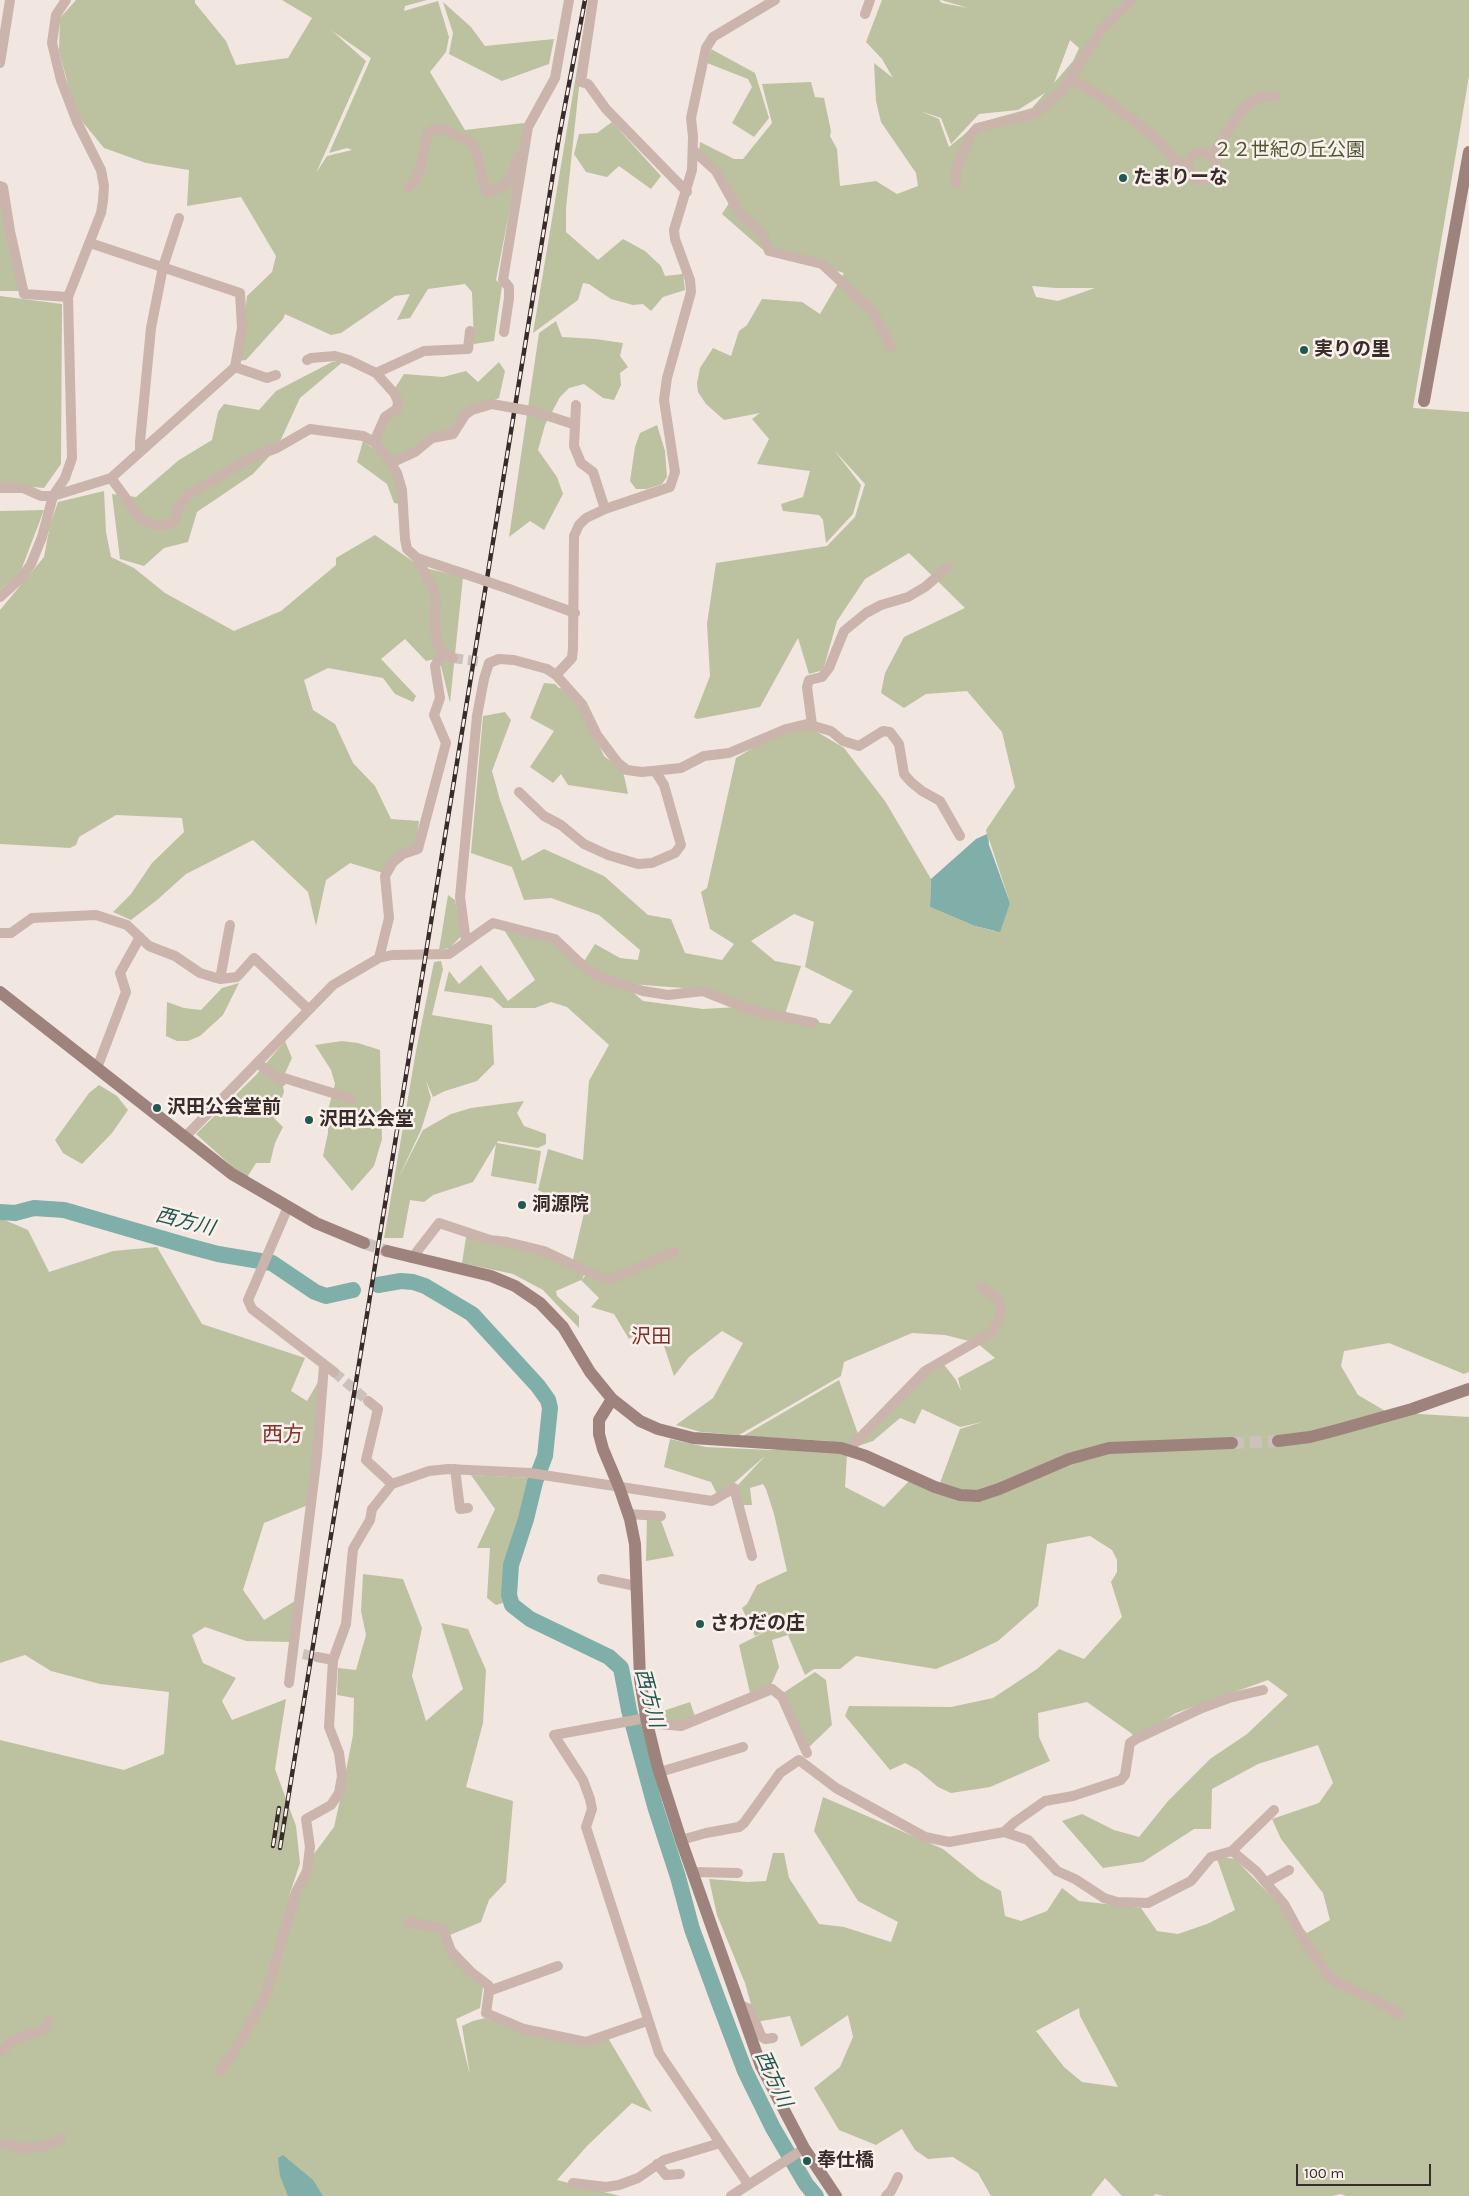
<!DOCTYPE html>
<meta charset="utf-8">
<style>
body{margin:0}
#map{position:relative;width:1469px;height:2196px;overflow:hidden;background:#f2e6e0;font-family:Karla,sans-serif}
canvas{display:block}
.scale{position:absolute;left:1296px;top:2164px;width:135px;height:22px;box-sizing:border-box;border:2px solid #382c2a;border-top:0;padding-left:6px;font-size:15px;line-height:18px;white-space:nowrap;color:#382c2a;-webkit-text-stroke:4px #faf1ec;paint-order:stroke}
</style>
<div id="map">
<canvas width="1469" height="2196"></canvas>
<div class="scale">100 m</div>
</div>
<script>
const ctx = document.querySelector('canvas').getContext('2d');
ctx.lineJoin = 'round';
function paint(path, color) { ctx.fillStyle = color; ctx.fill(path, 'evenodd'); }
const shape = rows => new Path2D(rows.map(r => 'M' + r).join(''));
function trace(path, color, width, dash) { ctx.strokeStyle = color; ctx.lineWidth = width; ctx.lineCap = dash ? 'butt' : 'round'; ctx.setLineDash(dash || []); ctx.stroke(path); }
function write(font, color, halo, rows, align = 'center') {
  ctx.font = font + ' Karla,"Noto Sans JP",sans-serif'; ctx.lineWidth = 5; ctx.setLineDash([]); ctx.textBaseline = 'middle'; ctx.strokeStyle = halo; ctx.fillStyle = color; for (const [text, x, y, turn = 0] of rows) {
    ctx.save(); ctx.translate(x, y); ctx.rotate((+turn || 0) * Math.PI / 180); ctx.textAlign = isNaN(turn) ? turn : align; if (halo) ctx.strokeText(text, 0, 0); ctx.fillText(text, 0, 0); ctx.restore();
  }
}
paint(shape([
 [76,0,195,0,195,3,226,41,236,65,288,58,312,18,282,0,427,0,405,6,404,11,438,1,449,37,446,52,430,72,465,130,524,123,516,177,496,280,502,286,494,341,474,344,472,292,465,284,428,289,410,318,397,320,410,294,395,296,341,333,331,335,285,314,283,319,246,360,239,361,247,296,272,272,276,256,241,197,187,206,189,170,146,163,104,148,76,114,59,51,60,18],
 [331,30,371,58,329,153,347,148,352,150,327,156,316,173,366,61],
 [882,0,939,0,942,3,968,8,941,0,1469,0,1469,76,1413,408,1469,412,1469,1372,1464,1374,1389,1343,1344,1351,1341,1366,1358,1395,1387,1412,1469,1417,1469,2196,1346,2196,1341,2194,1331,2196,1164,2196,1155,2194,1154,2196,1122,2196,1105,2178,1091,2196,991,2196,978,2173,953,2157,928,2159,915,2150,902,2129,876,2145,839,2130,814,2088,840,2067,853,2037,848,2015,801,2047,790,2016,756,2022,745,1983,717,1915,709,1879,748,1882,766,1881,773,1853,784,1853,789,1878,819,1924,844,1927,891,1942,898,1922,858,1901,814,1831,823,1797,943,1849,980,1879,1001,1891,1005,1916,1021,1921,1047,1911,1062,1888,1079,1901,1141,1908,1157,1931,1178,1934,1207,1924,1235,1910,1217,1859,1222,1857,1235,1859,1307,1933,1330,1920,1323,1893,1281,1839,1272,1819,1319,1803,1333,1783,1318,1745,1258,1764,1212,1789,1211,1829,1194,1829,1143,1862,1103,1868,1062,1821,1082,1814,1114,1830,1139,1837,1168,1801,1210,1759,1247,1734,1288,1695,1268,1680,1176,1713,1136,1739,1131,1733,1087,1702,1038,1713,1039,1737,1050,1761,990,1787,951,1793,938,1787,918,1770,905,1763,890,1770,845,1716,849,1706,951,1707,993,1698,1037,1669,1059,1649,1084,1659,1122,1617,1111,1582,1117,1572,1117,1560,1112,1550,1090,1536,1047,1544,1038,1606,998,1641,965,1657,936,1669,856,1656,840,1669,814,1669,805,1675,788,1635,772,1640,779,1667,771,1685,750,1693,739,1645,765,1632,755,1636,742,1608,747,1604,757,1585,787,1571,774,1514,766,1489,763,1484,750,1488,752,1505,741,1505,737,1486,765,1456,733,1484,717,1494,711,1482,664,1467,670,1439,706,1447,771,1450,799,1448,847,1454,845,1487,884,1507,909,1481,937,1491,960,1429,982,1422,960,1427,922,1409,915,1424,900,1418,873,1441,858,1446,909,1388,942,1362,956,1380,961,1391,958,1378,995,1358,977,1343,945,1335,912,1333,844,1362,841,1376,739,1435,701,1432,676,1425,713,1398,743,1343,722,1331,689,1357,674,1376,662,1340,650,1325,629,1339,614,1314,591,1307,599,1298,581,1280,556,1291,557,1296,579,1316,579,1328,543,1290,513,1274,462,1263,467,1231,545,1252,585,1272,582,1280,588,1272,572,1264,584,1213,538,1190,548,1149,583,1160,589,1081,609,1045,567,1007,551,1002,535,1008,503,1008,492,998,444,991,449,971,459,984,481,965,508,1001,535,980,503,928,554,942,576,965,629,989,643,1001,703,1009,738,1007,709,990,631,984,597,973,583,963,595,944,620,958,638,960,640,950,599,915,551,898,524,900,512,867,471,853,483,716,505,712,511,720,492,771,500,800,522,861,544,849,604,876,648,915,671,919,685,953,722,960,734,944,710,929,701,892,707,888,736,758,768,739,809,727,844,748,885,801,931,879,930,907,975,926,995,931,1010,903,989,839,989,845,986,830,1015,787,1002,732,967,691,926,694,904,708,881,693,885,673,904,637,965,608,909,553,865,579,837,621,824,667,820,671,809,674,798,638,760,707,697,719,694,717,710,676,707,624,716,563,827,546,855,517,865,484,834,450,861,485,853,514,826,543,823,520,819,515,783,511,781,504,803,497,810,471,757,464,769,439,752,419,760,413,724,420,706,404,698,392,697,383,700,368,713,348,731,356,739,331,747,325,762,299,802,302,820,314,844,273,762,249,722,214,731,200,699,152,700,142,734,159,743,159,772,123,762,84,811,82,815,97,824,98,831,131,830,136,837,149,840,186,876,181,897,194,918,186,916,173,881,122,876,101,874,63,893,78,882,59,866,42],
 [1070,40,1079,48,1073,61,1054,83],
 [1045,93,1032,108,978,123,949,147,939,119,920,111,941,118,951,144,979,114,1018,110],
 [1032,286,1056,288,1095,288,1058,301,1036,297],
 [794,914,814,922,805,967,853,991,830,1024,784,1017,801,966,775,961,751,941],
 [1079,2008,1080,2016,1118,2087,1082,2082,1064,2067,1036,2031],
 [443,2,471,27,485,46,554,39,549,64,502,81,449,54,453,33],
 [588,3,566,208,566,232,598,260,623,239,645,251,661,266,665,276,683,274,685,290,663,297,651,311,643,304,633,305,611,299,589,284,583,283,578,300,533,333],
 [711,49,755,73,769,118,754,137,732,123,752,87,748,79,707,63],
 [612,122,661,176,651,189,619,166,607,177,586,172,574,154,579,134,597,133],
 [0,186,19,291,0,291],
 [0,296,62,304,61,464,44,488,0,484],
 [556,321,562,337,595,339,623,343,620,356,628,367,620,373,621,385,614,400,603,398,584,384,569,388,560,397,545,425,538,450,557,477,563,494,544,530,530,521,509,537,539,333],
 [345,360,300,398,277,448,253,474,197,512,188,542,164,548,144,566,120,559,112,494,136,497,179,460,212,440,218,412,224,404,259,410,276,391,332,362],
 [499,362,505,371,499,398,489,402,451,430,418,448,387,461,399,490,400,504,394,503,387,484,357,462,363,441,374,449,387,419,401,407,395,388,404,374,443,377,466,371,478,382],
 [657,425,665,451,667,477,662,484,647,489,636,489,630,481,635,447,640,433],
 [104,491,106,532,111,557,134,568,165,593,234,631,281,611,336,565,336,558,375,535,421,567,463,577,450,703,439,658,426,661,405,639,381,659,416,696,413,702,395,694,383,678,328,668,304,680,313,710,335,724,353,763,375,786,391,819,419,821,416,845,383,873,350,863,326,880,316,926,308,892,253,840,186,874,157,900,131,920,113,912,131,894,152,863,184,832,182,818,116,815,79,837,76,845,70,848,0,844,0,610,44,557,50,525,58,502],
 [44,510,20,573,0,590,0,511],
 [544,683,555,684,559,688,567,689,584,712,604,756,623,771,628,794,568,785,561,774,553,783,530,767,554,731,530,718],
 [448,895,455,900,462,935,450,948,439,950],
 [441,961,443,969,432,1015,492,1025,494,1064,477,1081,445,1091,433,1097,426,1081,431,1098,421,1130,398,1179,423,1130,451,1114,471,1108,524,1101,517,1113,524,1126,546,1134,546,1144,538,1148,498,1141,497,1143,541,1151,536,1184,491,1176,496,1144,473,1182,433,1195,424,1202,410,1200,403,1238,384,1238,416,1051,434,962],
 [239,983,223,1015,200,1036,188,1041,177,1041,166,1036,167,1002,184,1008,201,1010,222,988],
 [285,1041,292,1058,282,1080,284,1092,274,1118,283,1127,275,1143,270,1163,256,1163,246,1179,196,1134,256,1075],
 [342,1041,358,1043,380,1050,382,1139,374,1166,352,1191,323,1156,328,1133,328,1110,335,1084,331,1070,315,1045],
 [99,1085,117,1096,128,1110,112,1133,82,1164,63,1153,55,1140,89,1093],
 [0,1218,28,1230,49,1272,113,1251,157,1247,202,1324,305,1358,291,1391,307,1401,324,1372,308,1505,264,1523,243,1590,264,1620,295,1601,291,1642,246,1641,205,1627,192,1635,203,1663,236,1678,222,1701,232,1720,286,1699,275,1769,296,1826,300,1863,290,1893,283,1955,295,1903,308,1862,334,1827,342,1791,353,1735,354,1698,337,1695,338,1668,356,1670,366,1635,361,1611,363,1574,403,1579,422,1628,412,1676,426,1721,463,1689,441,1623,468,1629,486,1670,483,1723,466,1787,513,1801,506,1882,489,1900,481,1922,450,1935,451,1951,483,1987,480,2008,456,2019,470,2075,462,2026,473,2021,485,2018,519,2031,584,2046,608,2038,652,2112,632,2103,587,2146,557,2180,620,2196,0,2196,0,1740,124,1770,164,1754,169,1692,100,1684,51,1671,25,1655,0,1663],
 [839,1380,858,1434,846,1446,829,1441,743,1436],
 [471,1475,531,1478,525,1512,508,1565,506,1602,496,1605,487,1598,490,1548,477,1548,495,1509],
 [647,1517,660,1518,674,1556,646,1561],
 [815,1672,826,1680,832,1725,807,1749,783,1693],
 [690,1702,695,1716,673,1724,659,1721,660,1712]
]), '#bcc1a0');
paint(shape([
 [987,834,989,845,1010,903,1000,932,975,926,930,907,931,879,976,839],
 [283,2155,313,2180,323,2196,288,2196,280,2176,278,2158]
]), '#80aea8');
trace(shape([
 [0,1212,15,1213,34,1208,64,1210,188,1246,218,1254,272,1263,315,1292,326,1296,353,1290],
 [378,1285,401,1281,413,1282,425,1286,472,1314,538,1386,548,1400,550,1408,545,1456,535,1482,526,1519,511,1565,509,1595,512,1605,530,1619,609,1657,621,1668,629,1710,655,1806,678,1877,692,1929,717,1997,745,2071,773,2128,806,2184,816,2196]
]), '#80aea8', 16);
trace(shape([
 [453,658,482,662],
 [334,1372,368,1401],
 [303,1654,317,1657]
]), '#cdc1bc', 10, [10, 5]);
trace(shape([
 [364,1243,387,1251],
 [1232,1443,1278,1441]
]), '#cdc1bc', 12, [12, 6]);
trace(shape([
 [593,0,581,82,588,84,606,109,687,192],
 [865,14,870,0],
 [0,63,10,0],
 [1070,78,1107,100,1157,139,1175,161,1188,165],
 [693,150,716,171,740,214,763,234,769,251,822,264,873,311,891,347],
 '1188 166a14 14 0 1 1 28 0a14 14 0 1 1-28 0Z',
 [1212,156,1235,120,1249,103,1261,97,1276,97],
 [956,184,956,168,971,135,977,128,1035,114,1061,92,1101,30,1132,0],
 [0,186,3,187,10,231,24,294,68,297],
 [408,187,416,180,420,171,427,134,434,129,446,130,471,142,476,150,486,192,502,187,508,182,519,157],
 [504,332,509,298,509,287,503,280,528,127,555,78,569,0],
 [307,360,311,358,335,356,349,360,376,373,394,393,398,401,397,409,385,417,374,442],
 [235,367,267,378,276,375],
 [376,373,424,351,468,349,470,331],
 [576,405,574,446,581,463,593,472,605,509],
 [536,412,573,424],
 [140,452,140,442,151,328,163,267,179,218],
 [391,463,415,452,432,438,453,434,465,415,472,410,492,404],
 [111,478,141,519,155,525,168,525,175,519,179,506,189,494,255,456,277,448,310,429,363,436,374,442,386,455,397,473,402,490,405,539,407,549,417,558,465,574],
 [0,488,23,488,41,496,53,496,111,478,235,367,242,328,240,293,90,243],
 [509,589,575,613],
 [0,597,22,577,31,564,42,537,53,496,65,478,72,458,68,297,101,213,103,201,104,186,101,170,77,122,61,80,52,43,56,15,66,0],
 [442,652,453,658],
 [556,675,572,658,573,648,574,536,579,525,586,518,605,509,670,487,675,472,664,400,667,378,691,292,690,280,675,239,674,230,692,170,693,137,691,118,706,48,713,37,775,0],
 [812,725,807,687,809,680,822,677,829,668,844,631,866,613,881,605,908,597,925,587,948,567],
 [519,792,544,816,561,825,584,844,608,855,638,864,652,863,675,853,681,845,664,785,655,771],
 [0,933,11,933,32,918,96,915,127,925,149,946,175,956,200,973,213,977,220,979,237,977,254,958,308,1009],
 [466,942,460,897,477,716,484,679,489,663,499,659,514,660,547,669,556,675,582,704,597,735,618,763,627,770,642,772,681,768,704,756,729,753,786,729,807,724,831,731,843,741,859,746,883,731,890,732,899,744,904,774,911,782,922,791,940,801,960,836],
 [379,958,389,918,385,876,393,862,403,854,418,849,446,743,434,715,440,698,435,666,442,652,437,641,434,620,436,602,434,591,417,558],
 [220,979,230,925],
 [257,1063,282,1081,284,1078,352,1099],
 [97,1068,126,992,120,973,140,937],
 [184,1138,333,985,379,958,392,955,449,954,493,923,555,939,579,962,597,976,643,991,668,995,703,991,751,1010,814,1023],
 [288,1207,248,1300,252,1309,334,1372],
 [412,1258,439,1223,490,1240,507,1242,544,1251,582,1269,603,1278,612,1279,674,1252],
 [368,1401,378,1409,366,1460,392,1484],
 [848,1450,925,1371,991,1333,998,1322,1001,1309,998,1298,981,1287],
 [455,1469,460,1509,468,1508],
 [628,1514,661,1516],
 [602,1579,636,1586],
 [317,1657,333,1660],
 [289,1683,317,1455,324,1365],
 [646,1718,554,1735,583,1780,590,1799,592,1809,586,1827,659,2053,748,2184],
 [647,1723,681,1726,772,1689,782,1697,807,1753],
 [660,1772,743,1747],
 [1004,1832,1015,1822,1045,1801,1073,1796,1121,1780,1125,1775,1130,1743,1136,1739,1202,1708,1229,1698,1263,1690],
 [681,1840,706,1833,739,1827,744,1823,780,1773,799,1760,836,1788,925,1837,949,1842,1004,1832,1028,1840,1057,1871,1075,1879,1104,1898,1117,1902,1148,1903,1191,1881,1211,1857,1232,1851,1256,1871,1284,1904,1302,1937,1329,1976,1338,1983,1369,1997,1399,2014],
 [1232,1851,1274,1810],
 [692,1872,738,1873],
 [1267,1882,1289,1870],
 [409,1922,443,1929,451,1951,471,1972,489,1986,489,1991],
 [558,1966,489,1991,486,2013,524,2029,586,2042,647,2021],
 [738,2004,750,2009,761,2036,765,2039,773,2038],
 [0,2052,13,2040,44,2030,48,2021],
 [220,2072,237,2047,266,1995,296,1892,307,1871,310,1847,306,1819,331,1805,339,1793,342,1776,339,1753,329,1727,333,1660,346,1624,353,1549,370,1520,372,1509,392,1484,429,1471,448,1469,530,1473,712,1501,734,1488,752,1556],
 [0,2144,8,2144,22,2149,48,2145,61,2139],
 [657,2164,666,2175,680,2174],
 [573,2183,606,2187,619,2185,638,2178,664,2160,720,2143],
 [731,2196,799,2152],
 [886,2196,891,2191,898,2177]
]), '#cab4ac', 10);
trace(shape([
 [1424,401,1469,152],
 [0,992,232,1174,316,1223,364,1243],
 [387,1251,491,1276,515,1286,540,1303,563,1327,590,1372,612,1399,640,1421,658,1429,693,1438,841,1448,866,1456,935,1487,960,1495,978,1496,999,1489,1069,1459,1109,1448,1232,1443],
 [612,1399,599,1420,599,1434,603,1449,619,1487,630,1519,635,1544,640,1679,647,1723,658,1768,681,1840,761,2066,804,2148,836,2196],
 [1278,1441,1310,1437,1337,1430,1412,1409,1469,1389]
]), '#9e837d', 12);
const rail = shape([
 [273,1846,279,1808],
 [280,1848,559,137,585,0]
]);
trace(rail, '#382c2a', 4.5);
trace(rail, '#faf1ec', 2.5, [8]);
trace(shape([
 [492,404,536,412],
 [465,574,509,589]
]), '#cab4ac', 10);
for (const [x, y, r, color] of [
 [1123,178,5,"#225852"],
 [1304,350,5,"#225852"],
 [157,1108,5,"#225852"],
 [309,1120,5,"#225852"],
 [522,1205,5,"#225852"],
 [700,1624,5,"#225852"],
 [807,2161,5,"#225852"]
]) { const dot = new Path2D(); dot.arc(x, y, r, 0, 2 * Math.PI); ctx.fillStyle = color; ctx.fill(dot); trace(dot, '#faf1ec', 2); }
write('19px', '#4f562f', '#faf1ec', [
 ["２２世紀の丘公園",1289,151]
]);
write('bold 19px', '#382c2a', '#faf1ec', [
 ["たまりーな",1133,178],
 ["実りの里",1314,350],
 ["沢田公会堂前",167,1108],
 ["沢田公会堂",319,1120],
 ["洞源院",532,1205],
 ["さわだの庄",710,1624],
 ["奉仕橋",817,2161]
], 'left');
write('italic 20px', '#225852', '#faf1ec', [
 ["西方川",185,1222,14],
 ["西方川",649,1698,75],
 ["西方川",773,2079,65]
]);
write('20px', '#842c27', '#faf1ec', [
 ["沢田",651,1337]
]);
write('21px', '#842c27', '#faf1ec', [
 ["西方",283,1435]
]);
</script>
